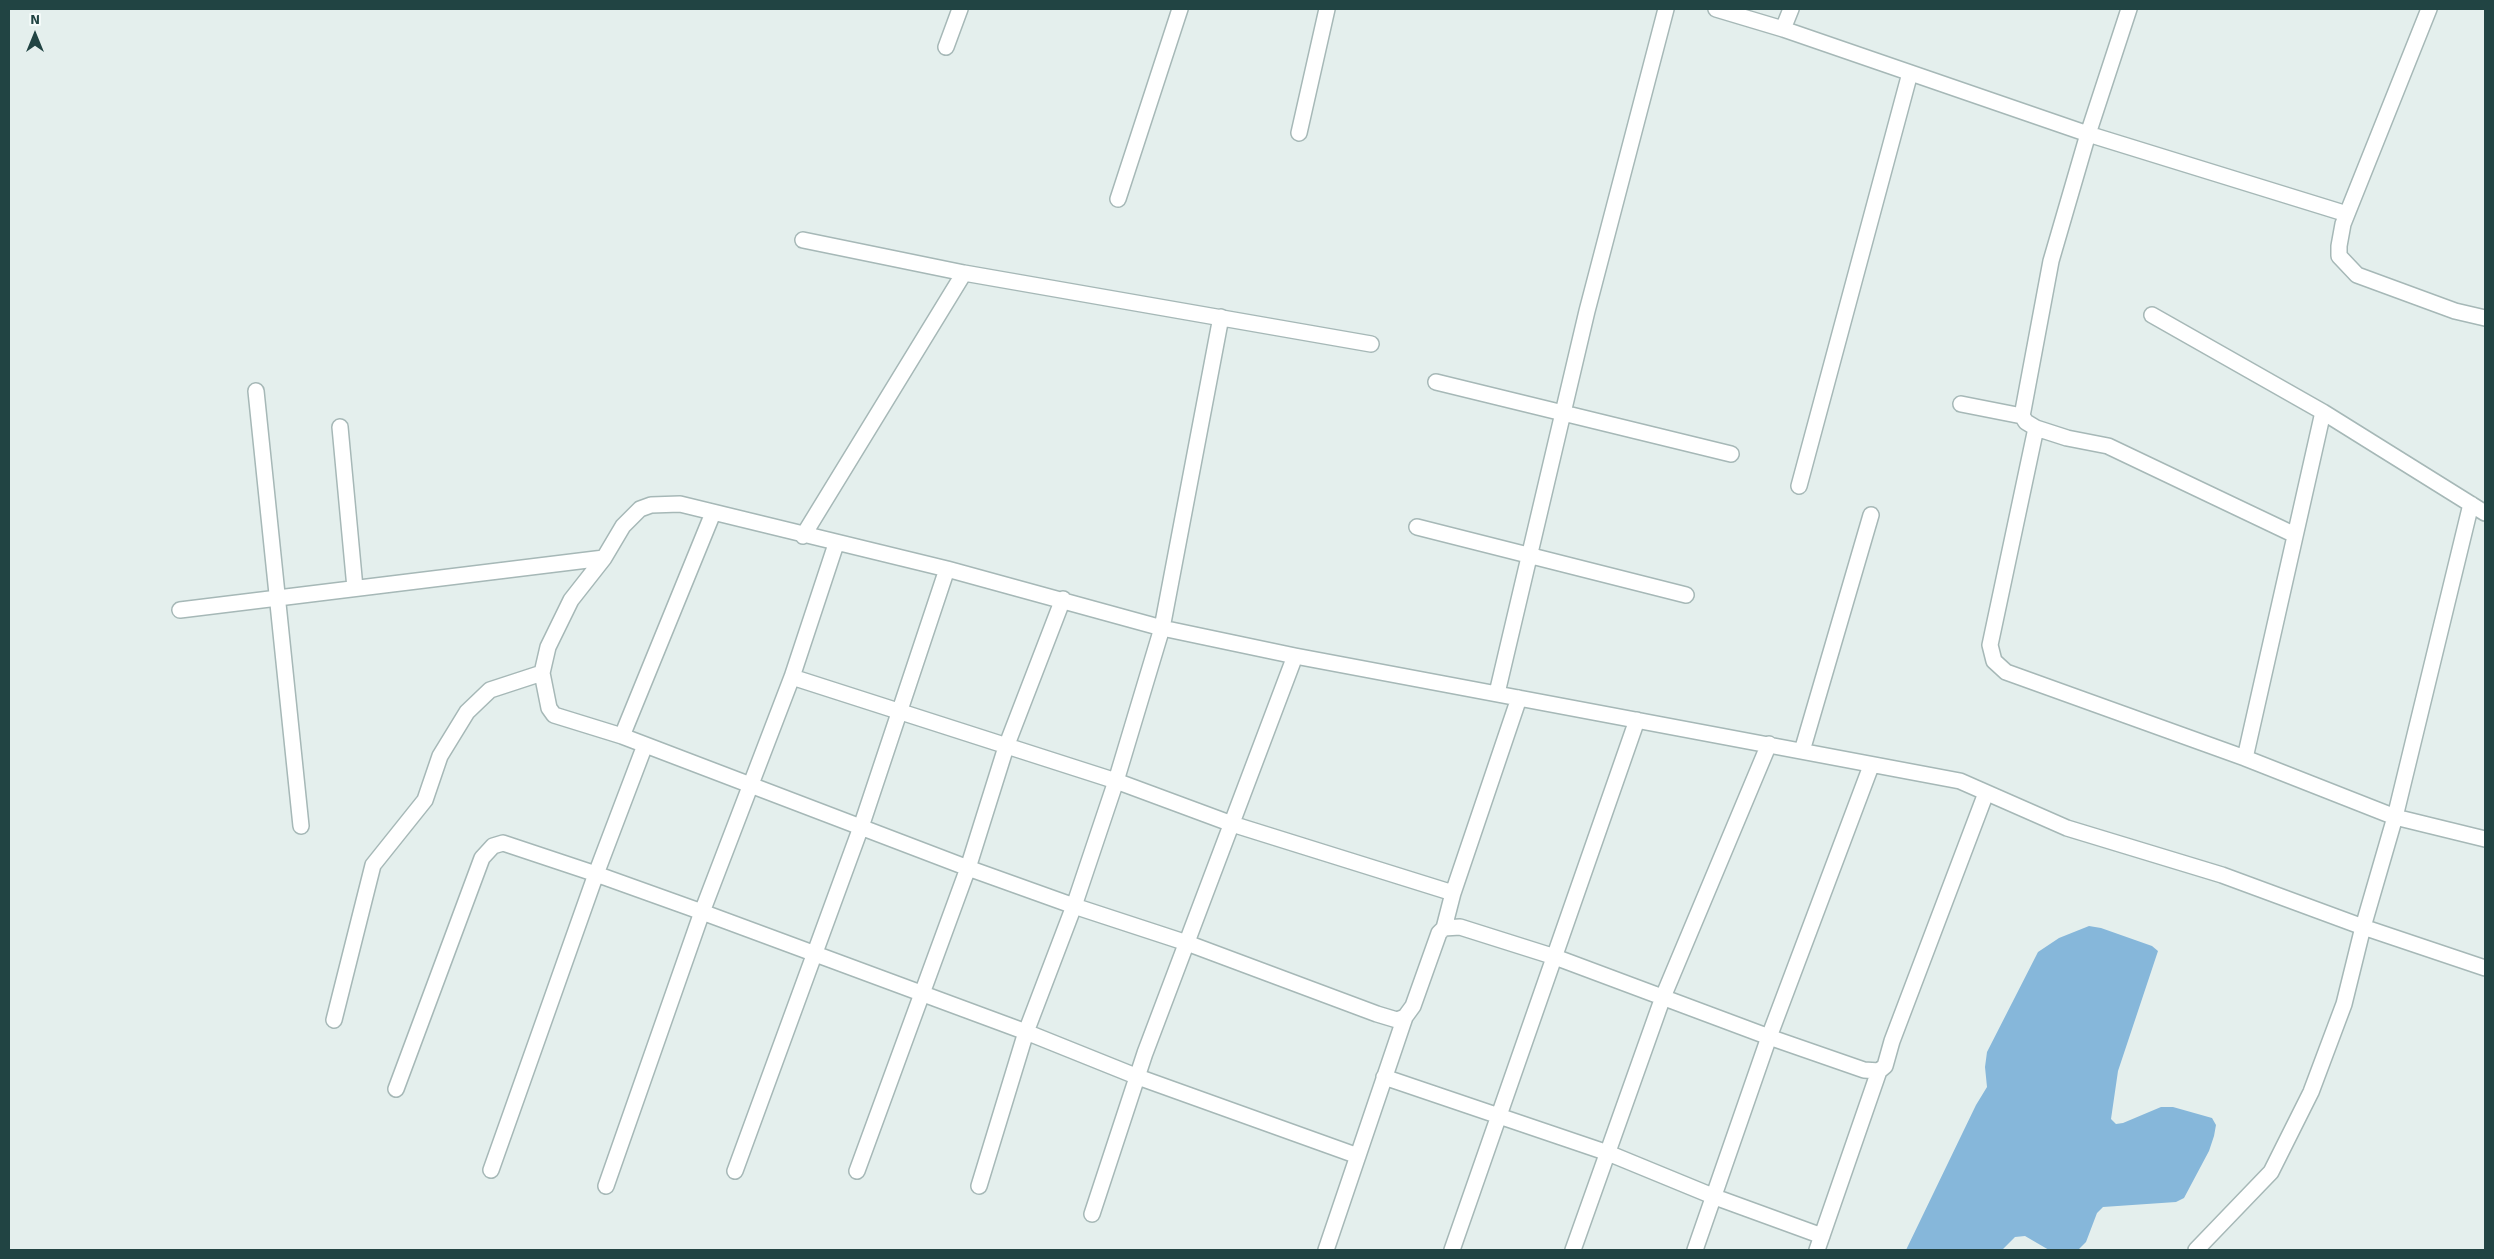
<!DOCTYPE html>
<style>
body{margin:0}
#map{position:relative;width:2494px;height:1259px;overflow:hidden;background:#e4efed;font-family:Signika,sans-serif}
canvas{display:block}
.frame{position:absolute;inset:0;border:10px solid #214443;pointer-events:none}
.north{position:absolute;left:10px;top:10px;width:50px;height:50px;-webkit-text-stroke:4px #f5fbfa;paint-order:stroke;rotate:0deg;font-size:14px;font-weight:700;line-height:20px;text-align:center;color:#214443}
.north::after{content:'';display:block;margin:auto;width:18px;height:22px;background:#214443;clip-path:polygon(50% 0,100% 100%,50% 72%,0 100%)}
</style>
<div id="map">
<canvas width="2494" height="1259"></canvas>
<div class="frame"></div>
<div class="north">N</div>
</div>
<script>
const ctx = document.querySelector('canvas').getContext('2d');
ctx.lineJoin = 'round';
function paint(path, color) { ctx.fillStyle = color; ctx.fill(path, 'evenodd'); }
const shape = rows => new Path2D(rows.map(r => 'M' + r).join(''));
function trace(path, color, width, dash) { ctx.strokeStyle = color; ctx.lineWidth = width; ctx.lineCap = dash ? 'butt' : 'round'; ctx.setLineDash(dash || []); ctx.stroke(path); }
paint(shape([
 [2089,926,2101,928,2152,946,2158,951,2118,1071,2111,1119,2116,1124,2123,1123,2161,1107,2173,1107,2212,1118,2216,1125,2214,1136,2209,1151,2184,1198,2176,1202,2103,1207,2097,1213,2086,1242,2078,1250,2049,1250,2025,1236,2015,1237,2002,1250,1906,1250,1976,1105,1987,1087,1985,1067,1987,1052,2038,952,2059,938]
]), '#86b7da');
const street = shape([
 [1716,9,1783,29,2088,134,2347,214],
 [2129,9,2088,134,2051,261,2022,416,2026,422,2036,428,2067,438,2108,446,2295,535],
 [2429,9,2343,224,2339,246,2339,256,2357,275,2455,311,2485,318],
 [1783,29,1791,9],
 [946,47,960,9],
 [1299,133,1327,9],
 [1118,199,1180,9],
 [803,240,964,273],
 [2152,315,2323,412,2485,513],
 [1436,382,1731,454],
 [256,391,301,826],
 [1961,404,2022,416],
 [340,427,355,588],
 [2036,428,1990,645,1994,661,2006,672,2245,758,2395,817,2485,839],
 [1799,486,1910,73],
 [1417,527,1686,595],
 [803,536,964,273,1371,344],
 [180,610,604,558],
 [792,677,1116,781,1232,824,1453,893],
 [1497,693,1587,311,1666,9],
 [622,736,713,513],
 [1802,751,1871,515],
 [2245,758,2323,412],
 [1986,793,1892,1041,1885,1066,1879,1071,1864,1070,1769,1037,1555,957,1460,927,1444,928,1439,933,1413,1006,1405,1017,1397,1020,1377,1014,1187,943,1074,906,968,868,622,736,554,715,549,708,542,673,548,647,571,600,604,558,623,526,640,509,651,505,680,504,947,569,1162,628,1295,656,1960,781,2067,828,2222,875,2363,927,2485,968],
 [1444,928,1453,893,1519,698],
 [334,1020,373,865,425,800,440,756,467,712,490,690,542,673],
 [1384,1077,1608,1153,1715,1197,1822,1236],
 [396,1089,482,858,493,846,503,843,596,874,702,912,1026,1032,1138,1077,1358,1156],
 [491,1170,596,874,645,745],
 [735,1171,861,827,947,569],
 [857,1171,968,868,1006,747,1063,599],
 [606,1186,702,912,792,677,836,544],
 [979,1186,1026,1032,1074,906,1116,781,1162,628,1221,317],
 [1092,1214,1145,1053,1295,656],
 [1326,1250,1405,1017],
 [1452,1250,1637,720],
 [1573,1250,1663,997,1769,744],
 [1695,1250,1769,1037,1871,766],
 [1817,1250,1879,1071],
 [2196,1250,2271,1172,2311,1092,2344,1004,2363,927,2395,817,2471,504]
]);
trace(street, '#a6b8b7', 18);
trace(street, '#fff', 15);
</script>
